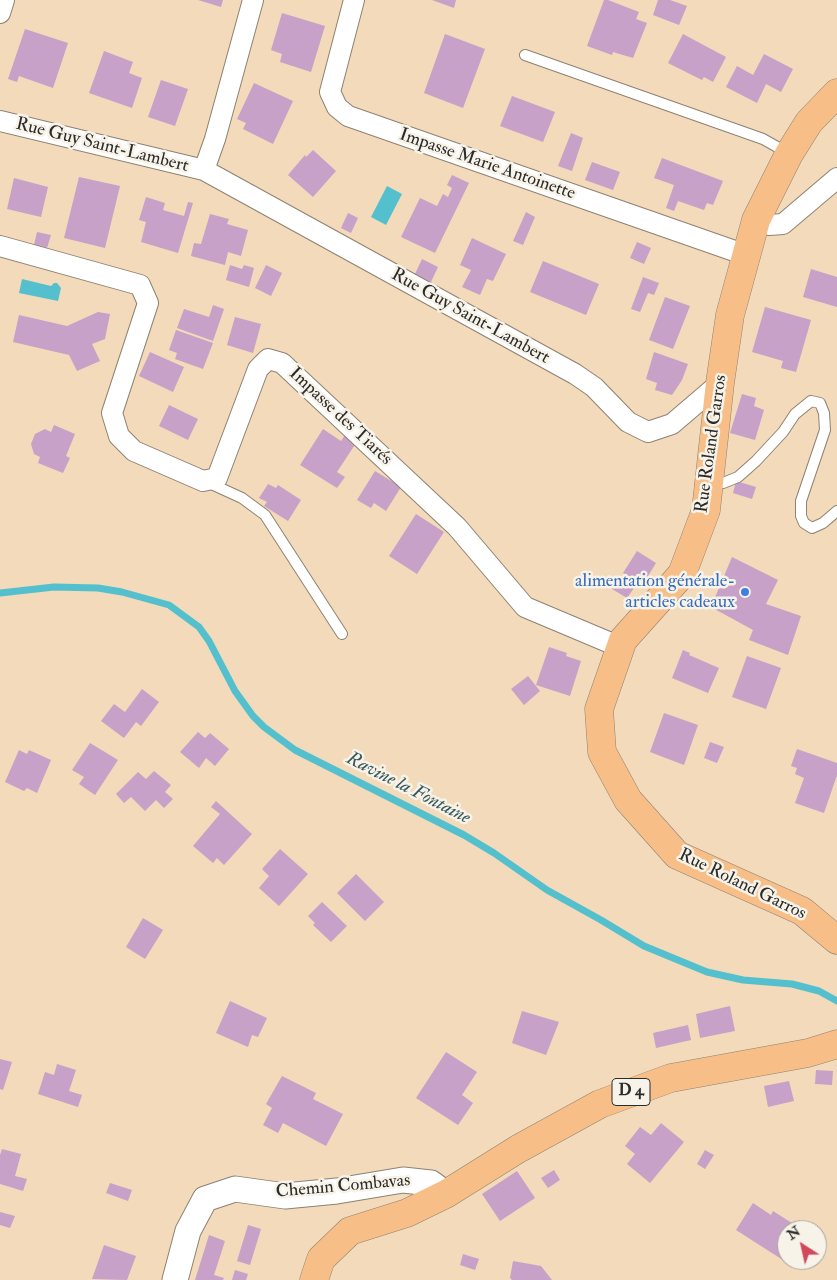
<!DOCTYPE html>
<meta charset="utf-8">
<style>
body{margin:0}
#map{position:relative;width:837px;height:1280px;overflow:hidden;background:#f2daba;font-family:"IM FELL Double Pica",serif}
canvas{display:block}
.north{position:absolute;left:777px;top:1220px;width:50px;height:50px;box-sizing:border-box;background:#f7f3e8;border:1px solid #a5a39c;border-radius:50%;rotate:325deg;font-size:14px;font-weight:700;line-height:20px;text-align:center;color:#2b2b2b}
.north::after{content:'';display:block;margin:auto;width:18px;height:22px;background:#d1495b;clip-path:polygon(50% 0,100% 100%,50% 72%,0 100%)}
</style>
<div id="map">
<canvas width="837" height="1280"></canvas>
<div class="north">N</div>
</div>
<script>
const ctx = document.querySelector('canvas').getContext('2d');
ctx.lineJoin = 'round';
function paint(path, color) { ctx.fillStyle = color; ctx.fill(path, 'evenodd'); }
const shape = rows => new Path2D(rows.map(r => 'M' + r).join(''));
function trace(path, color, width, dash) { ctx.strokeStyle = color; ctx.lineWidth = width; ctx.lineCap = dash ? 'butt' : 'round'; ctx.setLineDash(dash || []); ctx.stroke(path); }
function write(font, color, halo, rows, align = 'center') {
  ctx.font = font + ' "IM FELL Double Pica",serif'; ctx.lineWidth = 5; ctx.setLineDash([]); ctx.textBaseline = 'middle'; ctx.strokeStyle = halo; ctx.fillStyle = color; for (const [text, x, y, turn = 0] of rows) {
    ctx.save(); ctx.translate(x, y); ctx.rotate((+turn || 0) * Math.PI / 180); ctx.textAlign = isNaN(turn) ? turn : align; if (halo) ctx.strokeText(text, 0, 0); ctx.fillText(text, 0, 0); ctx.restore();
  }
}
paint(shape([
 [387,186,402,194,386,225,371,217],
 [22,279,51,286,54,283,57,283,61,288,58,301,19,293]
]), '#54c0cd');
trace(shape([
 [0,593,54,587,98,588,122,592,169,605,199,627,209,641,235,691,253,716,264,727,295,750,464,835,494,853,547,890,601,920,644,946,707,972,743,980,792,984,819,991,837,1001]
]), '#54c0cd', 7);
paint(shape([
 [198,0,223,0,221,7],
 [432,0,456,0,454,8],
 [604,0,608,0,639,12,636,19,647,23,633,58,613,52,612,55,587,46],
 [658,0,670,0,687,6,679,25,653,15],
 [282,13,325,26,311,72,280,62,282,54,271,50],
 [25,29,68,43,53,88,19,76,17,82,8,79],
 [445,34,485,49,463,108,424,93],
 [683,34,726,57,713,82,704,77,702,80,668,63],
 [104,51,133,62,129,73,142,78,132,108,89,93],
 [764,54,793,69,781,92,766,84,757,103,726,87,737,66,753,75],
 [161,80,188,89,175,126,148,117],
 [254,83,293,101,273,144,243,129,246,123,237,119],
 [512,96,555,112,543,142,500,126],
 [571,133,583,138,572,171,558,166],
 [313,150,336,171,313,197,288,175,305,155,306,157],
 [662,158,723,181,713,205,707,203,704,210,678,201,674,211,666,208,674,185,654,178],
 [592,162,620,172,613,190,585,180],
 [452,175,469,183,435,253,401,237,420,198,437,206,443,194,448,197,452,188,447,185],
 [79,177,120,186,105,248,64,238],
 [14,178,48,187,41,217,7,209],
 [146,197,165,203,163,210,184,216,188,202,193,203,178,253,141,242,146,222,139,220],
 [526,212,535,217,523,245,513,241],
 [348,213,358,218,351,233,341,228],
 [210,214,229,219,227,224,248,230,241,256,228,252,225,265,191,256,194,243,201,244],
 [37,232,51,235,47,248,34,245],
 [472,238,506,254,493,281,487,279,480,295,462,287,471,270,460,265],
 [637,242,651,248,644,264,630,258],
 [422,259,438,267,431,282,415,274],
 [543,261,599,284,586,315,530,292],
 [230,265,242,269,244,265,254,268,249,287,226,280],
 [266,265,282,273,271,296,255,288],
 [811,269,837,277,837,307,803,297],
 [643,277,659,283,654,295,648,293,640,312,631,309],
 [665,297,690,306,673,349,649,340],
 [213,305,224,309,213,341,177,328,184,309,209,317],
 [765,307,811,320,796,372,781,368,783,361,752,352],
 [98,312,110,314,105,339,92,344,100,361,77,371,69,355,13,342,19,315,67,326],
 [235,317,261,324,253,353,227,345],
 [176,330,213,343,203,369,175,359,177,353,169,350],
 [150,352,184,367,173,392,139,376],
 [654,352,688,364,682,380,672,395,655,390,657,383,646,379],
 [742,394,756,398,754,406,764,410,755,440,730,433],
 [169,405,198,419,188,440,159,426],
 [54,425,75,434,66,456,70,458,63,473,38,463,40,457,34,454,31,444,35,434,45,429,51,432],
 [323,429,341,441,347,432,358,440,337,472,345,477,337,488,300,465],
 [375,471,401,487,386,511,374,503,371,508,357,500],
 [736,481,756,487,752,499,733,493],
 [268,484,276,488,278,485,301,500,288,521,264,506,267,502,259,498],
 [416,514,444,532,417,574,389,556],
 [637,551,656,563,642,586,623,573],
 [732,557,778,580,766,604,801,616,788,655,749,640,753,630,711,607],
 [619,579,634,588,627,598,612,589],
 [549,647,567,653,566,656,581,661,570,696,536,685],
 [683,650,690,653,689,655,719,668,708,693,672,678],
 [747,656,781,668,766,709,732,697],
 [528,676,540,691,524,705,511,689],
 [142,689,159,702,141,726,136,722,124,738,101,721,114,704,125,712],
 [664,713,698,725,684,765,650,752],
 [198,732,205,738,210,733,229,749,215,766,206,758,199,768,180,752],
 [710,742,724,747,717,763,704,758],
 [90,743,118,760,95,795,79,784,84,777,72,770],
 [797,749,837,763,837,775,824,813,795,803,804,778,795,774,797,768,791,766],
 [19,750,27,754,29,750,51,760,37,793,27,788,24,791,5,782],
 [154,771,171,785,165,792,173,799,164,808,156,800,145,811,131,797,124,803,116,794,138,772,146,779],
 [216,801,252,834,224,865,217,858,213,863,193,846,220,814,211,807],
 [280,849,308,874,279,906,259,888,269,876,262,869],
 [356,874,384,902,365,921,337,893],
 [322,902,347,926,331,942,313,925,315,923,308,916],
 [143,918,163,930,145,959,126,947],
 [230,1001,267,1018,258,1037,252,1035,248,1047,216,1033],
 [730,1006,735,1031,700,1038,696,1014],
 [522,1011,559,1022,546,1055,512,1043],
 [688,1025,691,1040,656,1048,653,1033],
 [446,1052,477,1072,462,1095,473,1103,458,1125,416,1098],
 [0,1059,12,1062,3,1090,0,1089],
 [57,1064,76,1070,69,1091,82,1095,78,1107,38,1094,45,1072,54,1075],
 [816,1070,833,1071,832,1085,815,1084],
 [282,1076,316,1093,313,1099,343,1114,326,1146,283,1123,278,1133,263,1125,272,1108,266,1104],
 [789,1081,794,1101,768,1107,764,1086],
 [661,1123,684,1142,650,1183,627,1164,635,1154,625,1146,640,1127,651,1135],
 [2,1149,21,1154,15,1176,27,1179,23,1191,0,1184,0,1155],
 [705,1150,714,1155,705,1169,697,1164],
 [554,1170,560,1180,548,1188,541,1178],
 [517,1171,535,1198,500,1221,482,1194],
 [110,1183,132,1190,128,1201,106,1193],
 [753,1203,771,1215,773,1211,803,1230,787,1230,786,1262,736,1230],
 [0,1212,15,1216,10,1228,0,1225],
 [248,1225,261,1229,250,1265,237,1261],
 [209,1235,225,1241,214,1275,224,1278,223,1280,195,1280],
 [104,1245,136,1256,127,1280,92,1279],
 [463,1254,479,1259,475,1270,460,1265],
 [513,1261,541,1266,552,1280,512,1280,510,1278],
 [235,1270,248,1274,246,1280,232,1280]
]), '#c7a1c7');
const service = shape([
 [525,55,763,139,788,153],
 [207,482,242,498,265,515,342,634],
 [710,484,723,483,738,477,756,461,783,432,795,414,811,401,820,403,824,413,825,430,801,501,801,516,804,523,812,528,823,523,837,511]
]);
const minor = shape([
 [354,0,330,92,337,107,348,116,746,255],
 [0,13,4,0],
 [0,121,204,170,575,374,594,387,628,422,648,432,672,424,720,383],
 [204,170,215,139,253,0],
 [756,220,769,225,783,224,837,178],
 [0,246,140,285,148,303,112,413,119,436,134,451,203,481,217,478,258,369,268,359,282,363,457,527,525,607,620,647]
]);
const tertiary = shape([
 [175,1280,188,1231,205,1199,235,1189,285,1196,337,1191,403,1180,431,1183,446,1194]
]);
const primary = shape([
 [837,93,809,122,789,154,756,220,730,315,720,383,706,510,682,574,623,640,599,709,602,752,628,800,677,855,802,911,837,940],
 [314,1280,321,1259,350,1231,407,1213,446,1194,518,1149,600,1104,671,1078,808,1053,837,1044]
]);
trace(service, '#8e8272', 12);
trace(minor, '#8e8272', 22);
trace(tertiary, '#8e8272', 27);
trace(primary, '#8e8272', 29);
trace(service, '#fff', 10);
trace(minor, '#fff', 20);
trace(tertiary, '#fff', 25);
trace(primary, '#f7be88', 28);
for (const [x, y, r, color] of [
 [745,592,5,"#3f7fe0"]
]) { const dot = new Path2D(); dot.arc(x, y, r, 0, 2 * Math.PI); ctx.fillStyle = color; ctx.fill(dot); trace(dot, '#f7f3e8', 2); }
for (const [x, y, w] of [
 [631,1092,38]
]) { const box = new Path2D(); box.roundRect(x - w / 2, y - 13.5, w, 27, 4); ctx.fillStyle = '#f7f3e8'; ctx.fill(box); trace(box, '#2b2b2b', 1); }
write('bold 16px', '#2b2b2b', null, [
 ["D 4",631,1092]
]);
write('18px', '#2b2b2b', '#f7f3e8', [
 ["Rue Guy Saint-Lambert",102,146,14],
 ["Impasse Marie Antoinette",487,165,19],
 ["Rue Guy Saint-Lambert",470,317,29],
 ["Impasse des Tiarés",340,417,43],
 ["Rue Roland Garros",712,444,-82],
 ["Rue Roland Garros",742,885,26],
 ["Chemin Combavas",343,1187,-5]
]);
write('18px', '#366cbe', '#f7f3e8', [
 ["alimentation générale-",735,582],
 ["articles cadeaux",735,603]
], 'right');
write('italic 19px', '#37585c', '#f7f3e8', [
 ["Ravine la Fontaine",408,789,27]
]);
</script>
